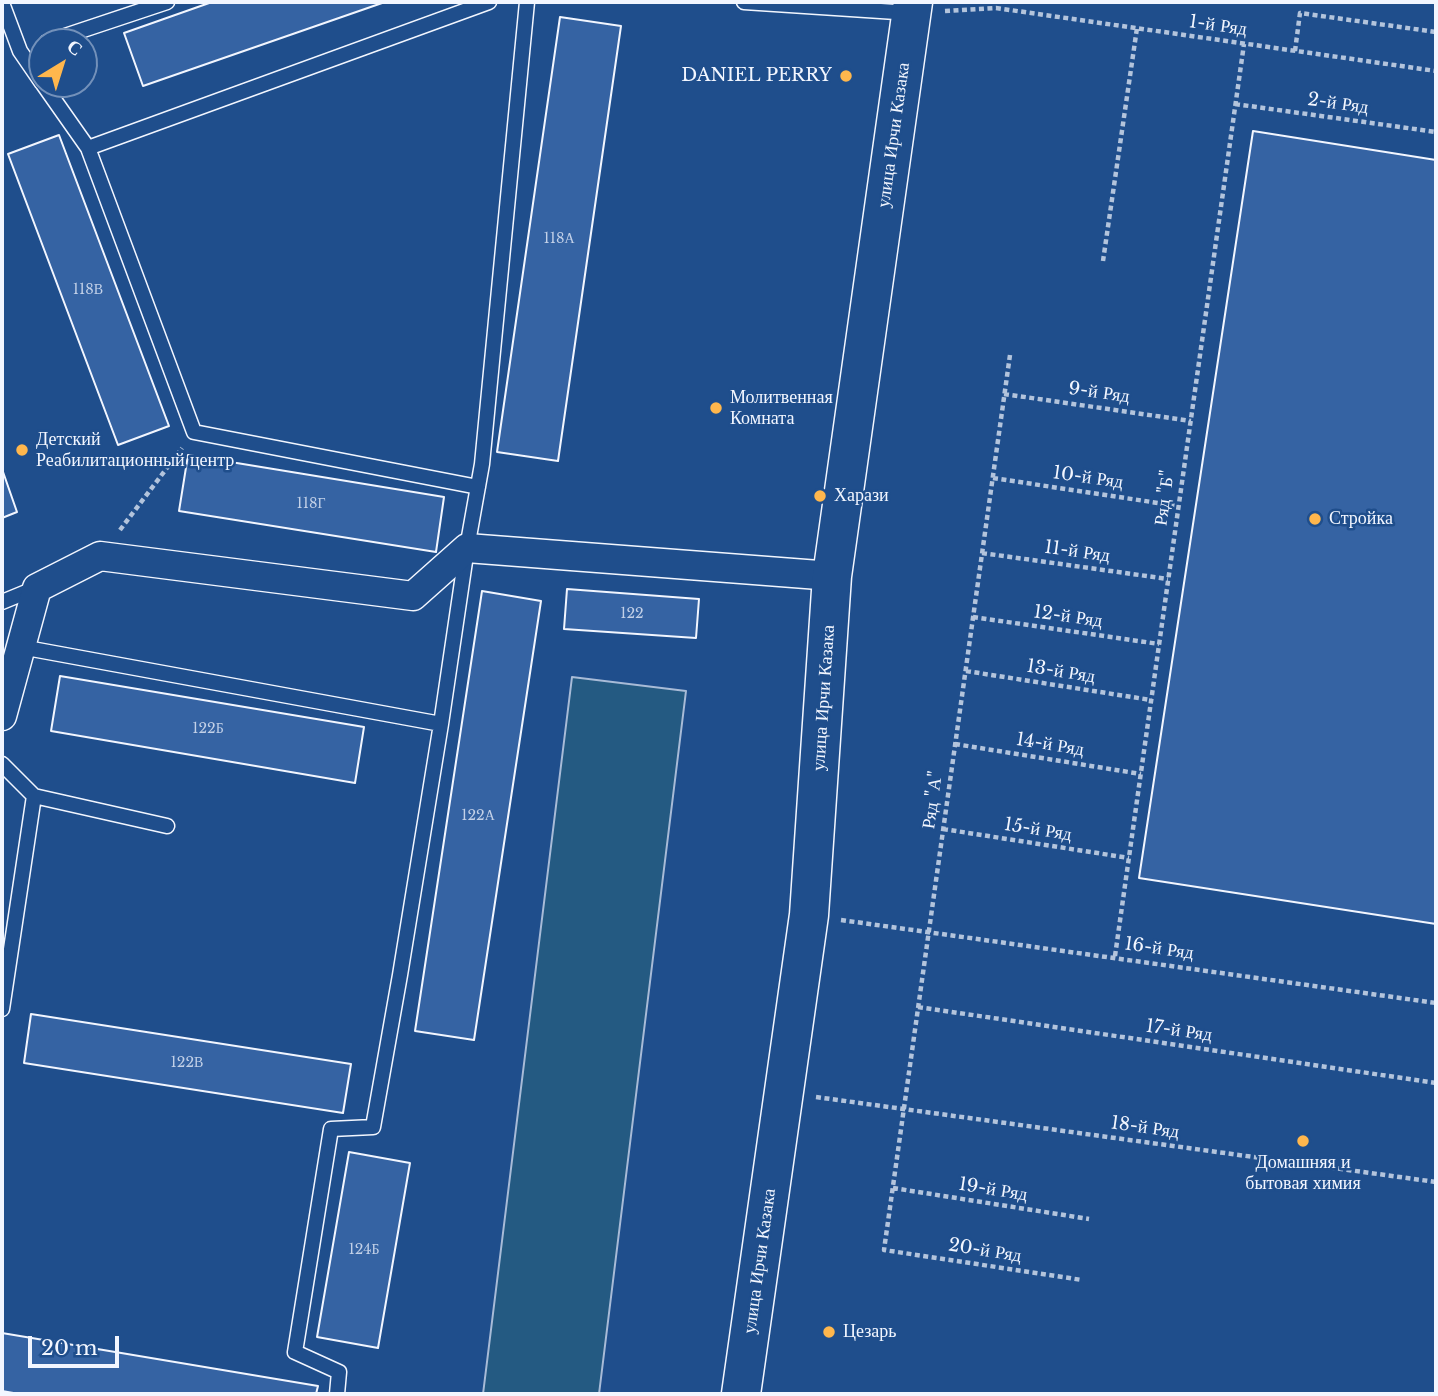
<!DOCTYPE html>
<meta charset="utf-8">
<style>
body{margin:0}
#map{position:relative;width:1438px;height:1396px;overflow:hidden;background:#1f4e8c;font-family:"Libre Baskerville",serif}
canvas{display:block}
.frame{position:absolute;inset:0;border:4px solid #f2f6ff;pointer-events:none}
.north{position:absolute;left:28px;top:28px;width:70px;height:70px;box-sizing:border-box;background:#1f4e8c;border:2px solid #7391ba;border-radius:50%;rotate:38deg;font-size:19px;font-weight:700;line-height:28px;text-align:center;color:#f2f6ff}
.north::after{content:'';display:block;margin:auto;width:24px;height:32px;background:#ffb74d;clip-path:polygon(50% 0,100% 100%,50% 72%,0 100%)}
.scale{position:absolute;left:28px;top:1336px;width:91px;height:32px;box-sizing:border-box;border:4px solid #f2f6ff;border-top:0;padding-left:9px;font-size:21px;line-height:24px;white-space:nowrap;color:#f2f6ff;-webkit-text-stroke:5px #1f4e8c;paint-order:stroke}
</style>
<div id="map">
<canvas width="1438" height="1396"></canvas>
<div class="frame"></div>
<div class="north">С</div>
<div class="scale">20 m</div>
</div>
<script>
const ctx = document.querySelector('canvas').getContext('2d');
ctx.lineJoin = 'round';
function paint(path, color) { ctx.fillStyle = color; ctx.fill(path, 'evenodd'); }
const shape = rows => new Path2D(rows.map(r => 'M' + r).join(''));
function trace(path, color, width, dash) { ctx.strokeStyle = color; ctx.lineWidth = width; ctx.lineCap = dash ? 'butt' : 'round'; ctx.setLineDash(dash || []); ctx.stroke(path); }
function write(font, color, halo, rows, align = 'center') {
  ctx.font = font + ' "Libre Baskerville",serif'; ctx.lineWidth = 5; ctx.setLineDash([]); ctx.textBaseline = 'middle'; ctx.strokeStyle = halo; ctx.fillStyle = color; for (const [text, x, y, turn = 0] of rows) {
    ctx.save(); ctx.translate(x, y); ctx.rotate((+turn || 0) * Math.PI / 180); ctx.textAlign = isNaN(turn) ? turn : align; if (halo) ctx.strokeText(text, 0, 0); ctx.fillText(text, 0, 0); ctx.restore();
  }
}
const green = shape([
 [572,677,686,691,599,1394,483,1394,572,677]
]);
paint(green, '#245a82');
trace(green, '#a8bbd7', 2);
const building = shape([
 [212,2,385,2,143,86,124,33,212,2],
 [560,17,621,26,558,461,497,452,560,17],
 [1253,131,1436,160,1436,924,1139,878,1253,131],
 [59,135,169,426,118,445,8,154,59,135],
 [188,455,444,497,436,552,179,511,188,455],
 [2,469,17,512,2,518,2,469],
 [567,589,699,599,696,638,564,629,567,589],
 [482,591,541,601,474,1040,415,1031,482,591],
 [60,676,364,727,355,783,51,731,60,676],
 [31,1014,351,1064,343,1113,24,1063,31,1014],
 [349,1152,410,1163,378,1348,317,1337,349,1152],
 [2,1333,318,1386,316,1394,19,1394,2,1391,2,1333]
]);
paint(building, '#3563a3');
trace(building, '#f2f6ff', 2);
const lane = shape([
 [744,2,911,13],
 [2,3,20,51,42,83],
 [47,42,167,2],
 [43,84,88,148,489,2],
 [88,148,194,432,478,487],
 [2,602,36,588],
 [21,647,441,724],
 [2,764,34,796,2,1009],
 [34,796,167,826],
 [337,1394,339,1372,295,1352,331,1129,373,1127,400,975,441,724,467,548,482,464,527,2]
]);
const street = shape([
 [2,716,37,588,100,556,413,596,467,548,832,576]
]);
const secondary = shape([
 [741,1394,809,915,832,576,913,2]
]);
trace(lane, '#f2f6ff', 17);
trace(street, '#f2f6ff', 31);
trace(secondary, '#f2f6ff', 41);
trace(shape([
 [945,11,996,8,1436,71],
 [1295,51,1300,13,1436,32],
 [1235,104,1436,132],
 [1103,261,1137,28],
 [1010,355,884,1250,1082,1280],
 [1004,394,1191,421],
 [993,478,1178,506],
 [120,530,182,448],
 [982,553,1168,579],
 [973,617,1159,644],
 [966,671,1151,700],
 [955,744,1141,774],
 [943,829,1129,858],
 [841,920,1436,1003],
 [1115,956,1244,44],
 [918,1007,1436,1083],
 [816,1097,1436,1182],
 [893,1188,1089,1219]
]), '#b3c4dc', 4.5, [5, 3.5]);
trace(lane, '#1f4e8c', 14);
trace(street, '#1f4e8c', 28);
trace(secondary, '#1f4e8c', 38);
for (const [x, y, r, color] of [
 [846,76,7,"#ffb74d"],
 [716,408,7,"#ffb74d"],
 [22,450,7,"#ffb74d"],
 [820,496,7,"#ffb74d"],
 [1315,519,7,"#ffb74d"],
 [1303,1141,7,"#ffb74d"],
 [829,1332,7,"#ffb74d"]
]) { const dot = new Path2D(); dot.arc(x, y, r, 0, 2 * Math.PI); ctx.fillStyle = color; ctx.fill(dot); trace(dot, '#1f4e8c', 2.5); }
write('14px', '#c3d1e8', null, [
 ["118А",559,239],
 ["118В",88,290],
 ["118Г",311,504],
 ["122",632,614],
 ["122Б",208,729],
 ["122А",478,816],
 ["122В",187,1063],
 ["124Б",364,1250]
]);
write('18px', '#f2f6ff', '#1f4e8c', [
 ["1-й Ряд",1218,26,8],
 ["2-й Ряд",1338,104,8],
 ["улица Ирчи Казака",894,135,-82],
 ["9-й Ряд",1099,393,8],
 ["10-й Ряд",1088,478,8],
 ["Ряд \"Б\"",1165,498,-82],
 ["11-й Ряд",1077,552,8],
 ["12-й Ряд",1068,617,8],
 ["13-й Ряд",1061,672,9],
 ["улица Ирчи Казака",824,698,-86],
 ["14-й Ряд",1050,745,9],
 ["Ряд \"А\"",933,800,-82],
 ["15-й Ряд",1038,830,9],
 ["16-й Ряд",1159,949,8],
 ["17-й Ряд",1179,1031,8],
 ["18-й Ряд",1145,1128,8],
 ["19-й Ряд",993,1190,9],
 ["20-й Ряд",985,1251,9],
 ["улица Ирчи Казака",760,1261,-82]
]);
write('18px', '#f2f6ff', '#1f4e8c', [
 ["DANIEL PERRY",832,76,"right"],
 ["Молитвенная",730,398],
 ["Комната",730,419],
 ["Детский",36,440],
 ["Реабилитационный центр",36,461],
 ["Харази",834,496],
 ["Стройка",1329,519],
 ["Домашняя и",1303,1163,"center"],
 ["бытовая химия",1303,1184,"center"],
 ["Цезарь",843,1332]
], 'left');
</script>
